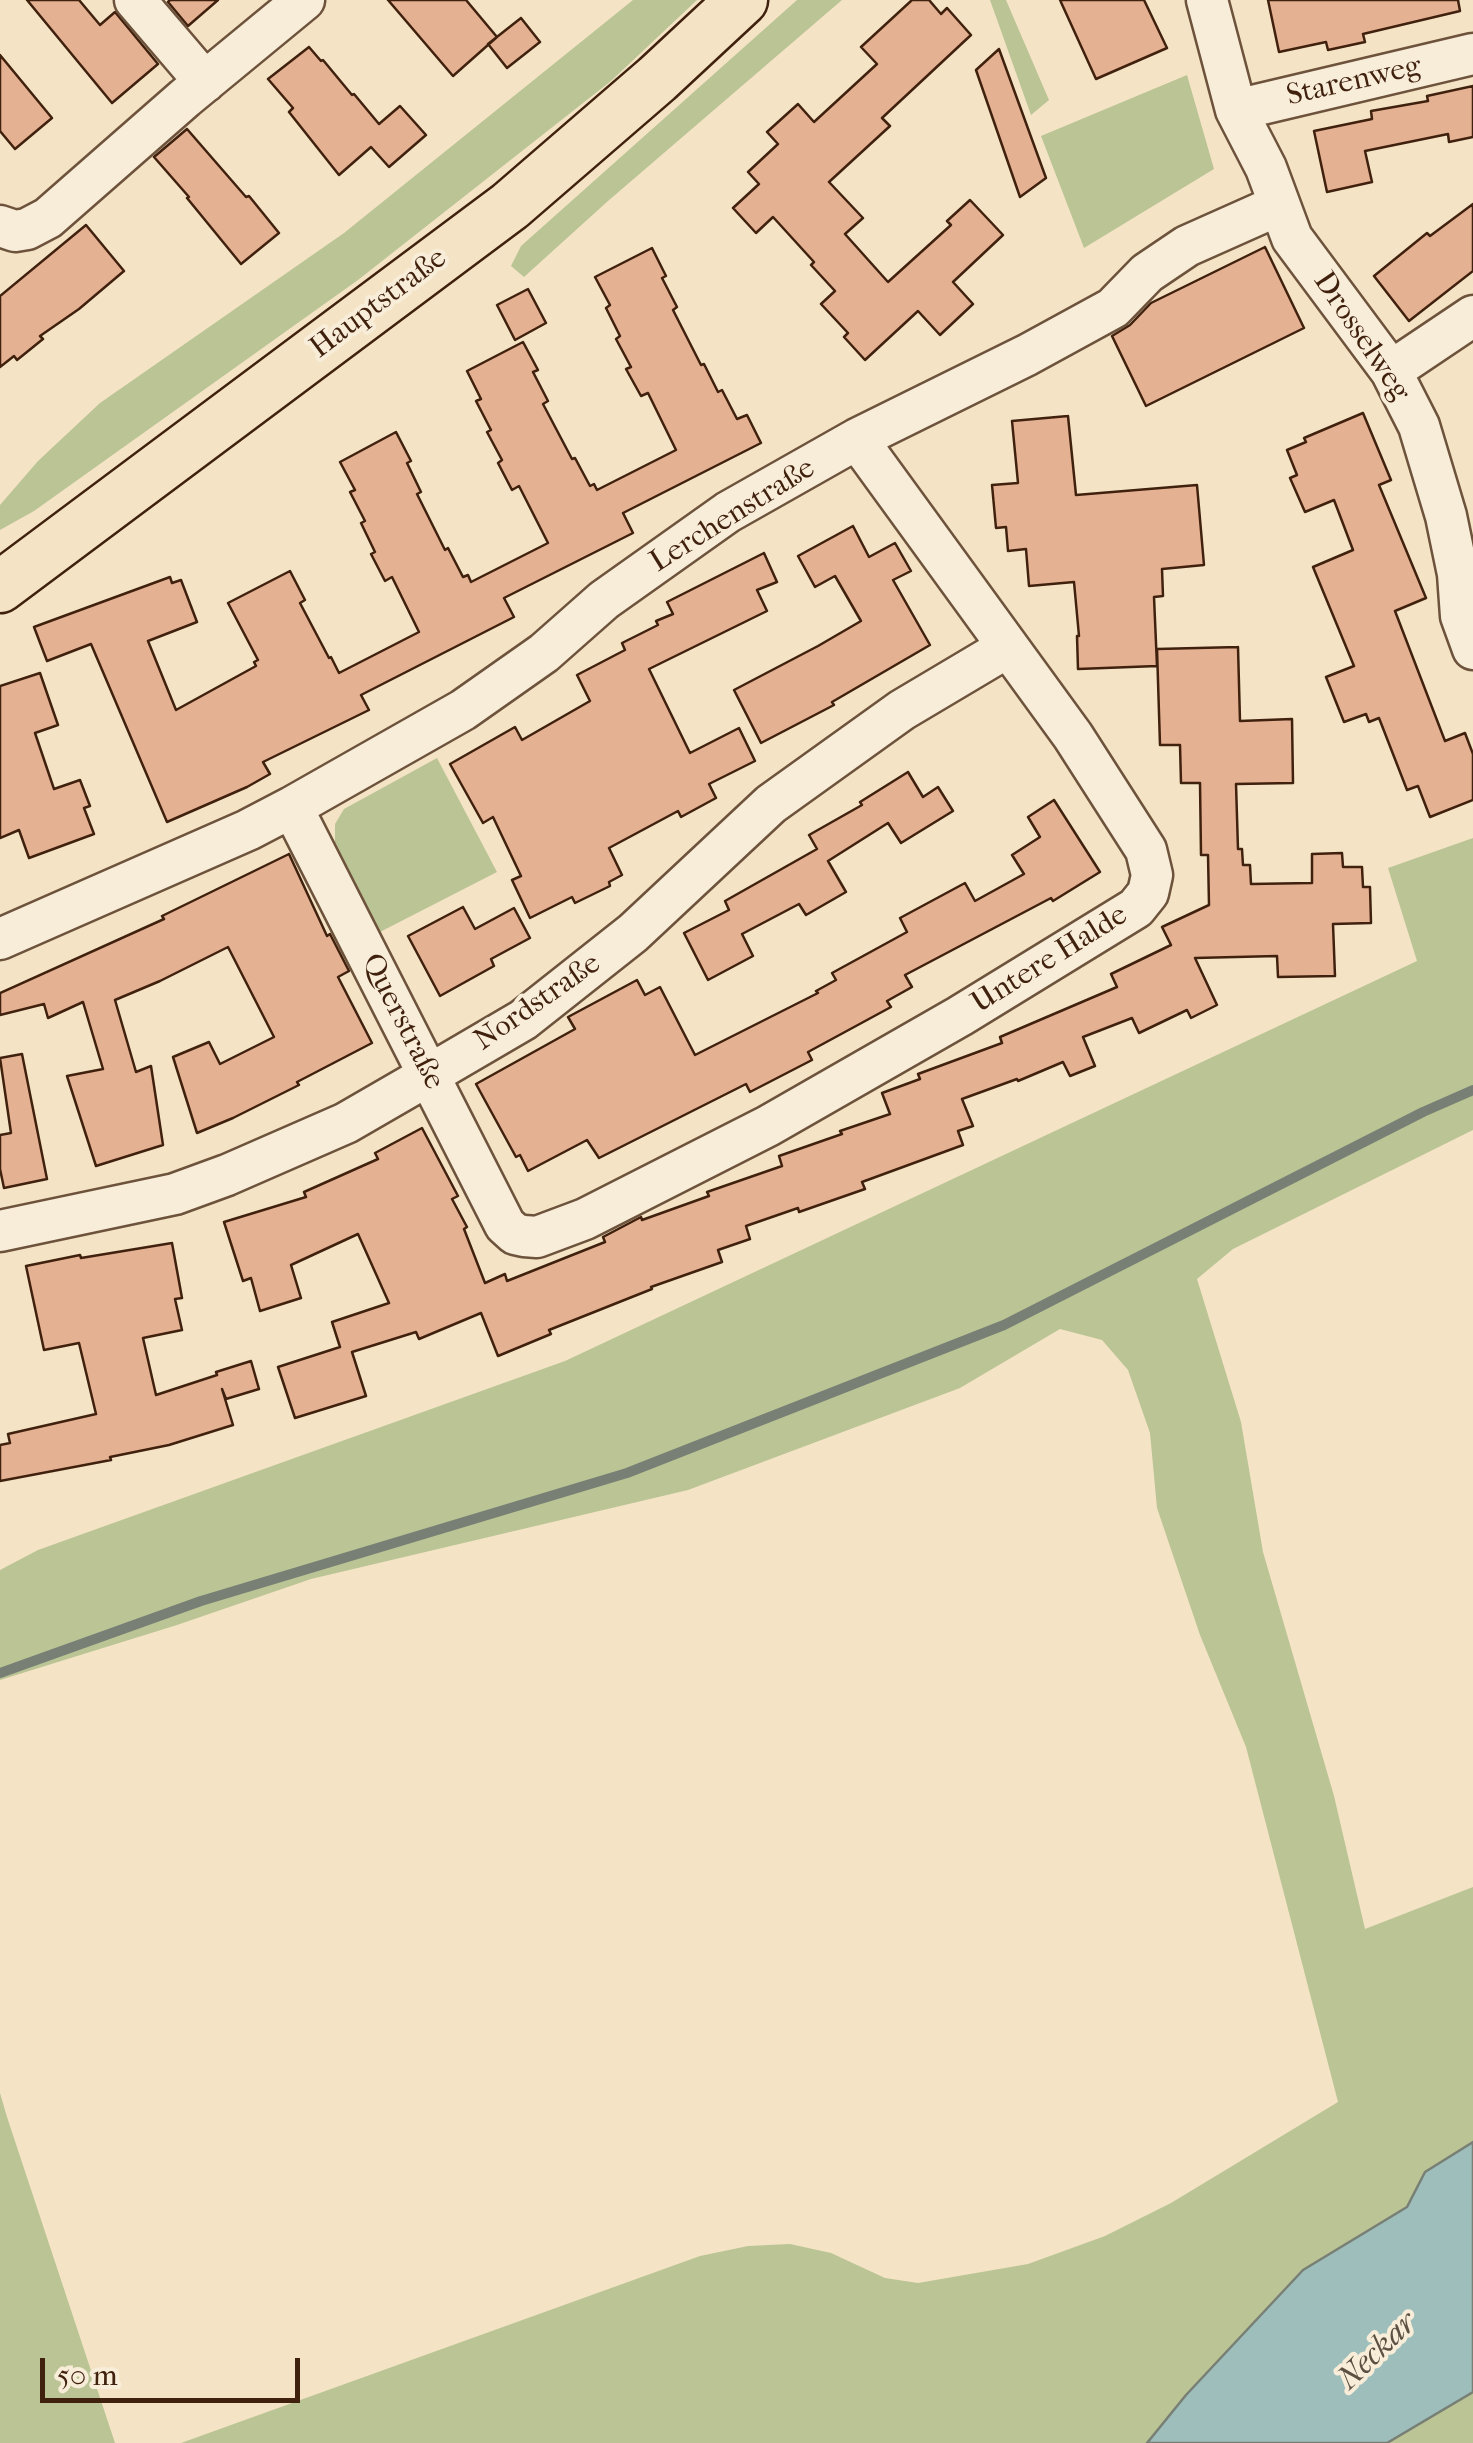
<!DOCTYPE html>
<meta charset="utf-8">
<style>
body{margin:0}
#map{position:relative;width:1473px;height:2443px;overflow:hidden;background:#f4e4c5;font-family:"IM FELL French Canon",serif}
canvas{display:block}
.scale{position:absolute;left:40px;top:2358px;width:260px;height:45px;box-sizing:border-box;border:5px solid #40210e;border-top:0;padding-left:12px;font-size:30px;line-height:35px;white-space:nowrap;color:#40210e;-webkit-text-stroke:8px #f8edd9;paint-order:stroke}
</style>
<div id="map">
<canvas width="1473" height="2443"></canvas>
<div class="scale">50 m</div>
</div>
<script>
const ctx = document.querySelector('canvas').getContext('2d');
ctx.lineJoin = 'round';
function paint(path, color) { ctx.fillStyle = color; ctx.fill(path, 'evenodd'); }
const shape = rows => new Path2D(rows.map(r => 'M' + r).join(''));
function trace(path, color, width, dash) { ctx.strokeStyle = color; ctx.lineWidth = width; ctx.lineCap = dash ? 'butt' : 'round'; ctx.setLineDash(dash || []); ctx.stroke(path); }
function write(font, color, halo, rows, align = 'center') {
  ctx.font = font + ' "IM FELL French Canon",serif'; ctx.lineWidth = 8; ctx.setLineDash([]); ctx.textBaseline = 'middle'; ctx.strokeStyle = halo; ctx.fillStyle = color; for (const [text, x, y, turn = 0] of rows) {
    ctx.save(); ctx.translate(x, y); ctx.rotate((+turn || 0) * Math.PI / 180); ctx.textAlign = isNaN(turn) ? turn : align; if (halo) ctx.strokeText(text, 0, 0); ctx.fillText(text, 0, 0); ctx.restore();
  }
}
paint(shape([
 [633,0,697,0,611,81,358,280,34,511,0,530,0,505,38,461,100,403,344,233],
 [797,0,842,0,608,201,524,277,511,266,521,246],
 [990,0,1006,0,1049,100,1031,115],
 [1187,75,1214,169,1084,248,1041,136],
 [437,758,497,872,380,932,335,842,335,824,344,809],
 [1473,838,1473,1130,1233,1249,1197,1279,1241,1422,1263,1552,1334,1796,1365,1929,1473,1887,1473,2142,1425,2172,1407,2207,1302,2270,1186,2395,1147,2443,181,2443,700,2256,748,2246,790,2244,831,2253,885,2278,918,2283,1028,2264,1105,2236,1171,2203,1338,2102,1246,1747,1200,1635,1157,1508,1150,1433,1128,1370,1102,1340,1060,1329,960,1388,688,1490,311,1579,177,1625,0,1680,0,1570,38,1550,565,1361,1417,961,1388,868],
 [0,2093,7,2117,115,2443,0,2443],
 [1473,2392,1473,2443,1387,2443,1388,2442]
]), '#bbc495');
const water = shape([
 [1473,2142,1473,2392,1387,2443,1147,2443,1186,2395,1303,2270,1407,2207,1425,2172,1473,2142]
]);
paint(water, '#9dbeba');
trace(water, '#787f75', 2.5);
trace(shape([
 [0,1673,201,1601,627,1473,1004,1325,1423,1112,1473,1090]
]), '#787f75', 10);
const building = shape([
 [27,0,79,0,100,25,115,12,158,64,112,103,27,0],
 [170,0,218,0,188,26,168,2,170,0],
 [388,0,466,0,497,37,453,76,388,0],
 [912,0,929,0,941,14,947,8,971,35,882,118,890,126,829,182,863,218,845,234,888,282,951,225,947,221,970,200,1003,235,953,282,973,304,940,335,918,311,865,360,844,337,848,333,821,304,835,291,811,265,814,262,773,217,756,233,733,208,759,184,748,172,778,144,767,132,798,104,814,122,877,64,861,47,912,0],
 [1060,0,1144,0,1167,48,1096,79,1060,0],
 [1268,0,1458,0,1460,11,1363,34,1365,42,1328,50,1326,42,1279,52,1268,0],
 [521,18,540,42,507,68,488,44,521,18],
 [309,47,321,61,323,60,352,95,354,94,379,124,400,106,426,135,389,167,371,147,339,175,289,112,293,108,268,79,309,47],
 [999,49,1046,178,1020,197,976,70,999,49],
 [0,55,52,118,15,149,0,131,0,55],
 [1473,86,1473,137,1449,142,1448,134,1365,151,1372,182,1327,192,1314,131,1372,119,1371,111,1428,101,1427,96,1473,86],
 [187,129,246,197,249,196,279,233,241,264,187,198,189,197,154,157,187,129],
 [1473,204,1473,271,1409,321,1374,276,1427,233,1430,236,1473,204],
 [86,225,124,271,79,309,40,336,43,339,17,360,14,356,0,367,0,296,86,225],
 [1265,247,1304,328,1146,406,1112,336,1130,325,1151,303,1265,247],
 [652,248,666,276,662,278,677,307,673,310,701,365,704,364,718,392,722,390,737,419,747,415,761,443,623,513,633,533,504,598,514,617,361,695,369,710,263,762,270,774,247,787,167,822,91,644,47,661,34,627,170,577,172,583,181,580,197,622,148,641,176,710,256,666,254,662,258,660,228,603,290,571,305,600,300,603,329,658,331,657,339,673,419,632,392,577,385,581,371,554,375,552,361,523,365,521,350,492,355,490,340,462,396,432,411,461,407,463,421,492,417,494,445,550,448,548,463,577,468,575,471,582,548,543,519,486,512,490,498,463,502,460,487,432,491,430,476,401,481,399,467,371,523,342,538,370,533,372,548,401,543,404,572,459,575,458,590,486,594,484,597,490,676,450,648,393,641,396,626,369,631,367,616,339,620,336,606,308,610,305,595,277,652,248],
 [528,289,546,323,515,340,497,305,528,289],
 [1363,413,1391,480,1379,485,1426,598,1395,611,1445,741,1465,733,1473,754,1473,800,1430,817,1418,786,1407,790,1379,718,1369,722,1366,714,1344,722,1326,677,1354,666,1313,567,1353,550,1334,500,1305,512,1290,478,1297,475,1287,450,1306,442,1304,438,1363,413],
 [1068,416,1076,495,1197,485,1204,565,1162,569,1163,596,1154,597,1157,666,1078,669,1077,636,1079,636,1074,582,1029,586,1026,549,1008,551,1006,527,996,528,992,485,1018,483,1012,421,1068,416],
 [853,526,869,557,895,543,911,571,893,580,930,645,832,702,834,705,761,743,734,690,818,646,861,621,835,576,815,587,798,556,853,526],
 [764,553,777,582,757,590,767,611,649,669,690,753,739,728,755,761,709,784,716,798,681,817,678,811,609,848,622,875,609,882,610,886,575,903,572,897,530,918,512,880,521,876,493,817,483,823,450,764,515,727,522,740,590,701,577,675,625,650,622,643,658,625,656,621,673,614,667,602,764,553],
 [1238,647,1240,721,1292,719,1293,783,1236,784,1238,849,1242,849,1243,865,1250,865,1251,884,1312,883,1312,854,1342,853,1343,867,1362,867,1363,887,1370,887,1371,923,1333,924,1335,976,1278,977,1277,956,1195,958,1217,1005,1191,1018,1187,1010,1139,1033,1132,1018,1083,1037,1095,1066,1070,1076,1063,1062,1018,1081,1017,1079,962,1099,973,1126,958,1131,963,1145,862,1182,865,1189,799,1212,798,1208,746,1226,750,1239,718,1250,722,1262,651,1287,652,1289,549,1330,551,1334,498,1356,481,1313,419,1339,416,1332,352,1352,366,1396,295,1418,278,1367,340,1347,332,1322,389,1303,358,1234,291,1265,301,1298,260,1311,251,1278,243,1281,224,1222,306,1197,304,1192,378,1159,375,1153,422,1128,458,1196,452,1199,467,1227,464,1229,485,1283,505,1274,507,1281,605,1242,603,1237,641,1217,642,1220,709,1196,707,1192,782,1166,779,1156,842,1134,840,1131,890,1114,882,1093,920,1079,918,1074,1002,1043,1000,1037,1117,987,1111,974,1171,945,1162,927,1209,905,1208,855,1201,855,1200,783,1181,783,1180,745,1160,745,1157,649,1238,647],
 [40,673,58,725,35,733,54,789,80,780,90,806,84,808,94,834,29,858,19,830,0,838,0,686,40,673],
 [908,772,923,797,938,787,953,811,901,843,888,823,828,861,846,892,806,915,799,904,742,934,753,956,708,980,684,933,729,910,725,901,817,849,809,835,862,805,860,802,908,772],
 [1054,800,1100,872,1053,901,1051,898,905,975,912,987,887,1001,891,1007,808,1052,812,1060,750,1092,746,1084,599,1158,587,1140,528,1171,520,1155,516,1157,476,1084,575,1029,568,1017,637,980,645,995,660,987,695,1055,818,993,816,991,836,980,832,973,907,932,900,918,965,883,975,901,1024,874,1012,855,1040,837,1028,817,1054,800],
 [289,854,327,936,330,934,349,971,338,977,372,1043,297,1082,299,1085,233,1118,197,1133,173,1057,209,1042,220,1064,274,1037,228,947,160,981,115,1000,136,1072,151,1066,163,1145,96,1166,67,1076,103,1069,83,1002,48,1018,44,1004,0,1015,0,993,164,919,162,916,289,854],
 [463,907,475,929,514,908,530,938,491,959,494,966,440,996,408,936,463,907],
 [22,1054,47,1179,4,1188,0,1169,0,1135,11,1133,0,1058,22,1054],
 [172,1243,182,1298,175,1299,182,1330,143,1338,156,1395,217,1375,216,1372,251,1361,259,1389,226,1399,222,1389,233,1425,169,1445,110,1457,111,1460,0,1481,0,1445,10,1443,8,1434,96,1414,79,1343,44,1350,26,1266,80,1255,81,1258,172,1243]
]);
paint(building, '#e5b193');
trace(building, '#40210e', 2.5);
const minor = shape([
 [135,0,205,82],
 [1207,0,1236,110,1266,168,1292,238,1391,371,1419,426,1446,516,1458,574,1461,616,1473,649],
 [1236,110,1473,54],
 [0,226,15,231,27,229,48,218,185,98,304,0],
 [1391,371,1473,316],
 [292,807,505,1225,515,1234,524,1236,537,1237,585,1219,768,1126,960,1016,1136,908,1148,893,1152,875,1146,850,1073,736,857,439],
 [0,939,248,830,292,807,463,710,544,653,604,600,728,512,857,439,1027,355,1113,308,1147,273,1187,246,1279,205],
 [0,1231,175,1194,227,1175,346,1123,429,1075,523,1020,633,933,771,804,902,710,1008,647]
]);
const major = shape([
 [0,587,510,206,657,79,742,0]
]);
trace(minor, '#6d523c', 45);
trace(major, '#40210e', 55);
trace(minor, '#f8edd9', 40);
trace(major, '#f4e4c5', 50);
write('30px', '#40210e', '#f8edd9', [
 ["Starenweg",1354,82,-13],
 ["Hauptstraße",379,304,-37],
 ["Drosselweg",1361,337,56],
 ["Lerchenstraße",733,516,-32],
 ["Untere Halde",1050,960,-32],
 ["Nordstraße",538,1003,-35],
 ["Querstraße",402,1022,63]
]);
write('italic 32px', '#5c5042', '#f8edd9', [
 ["Neckar",1378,2352,-44]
]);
</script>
